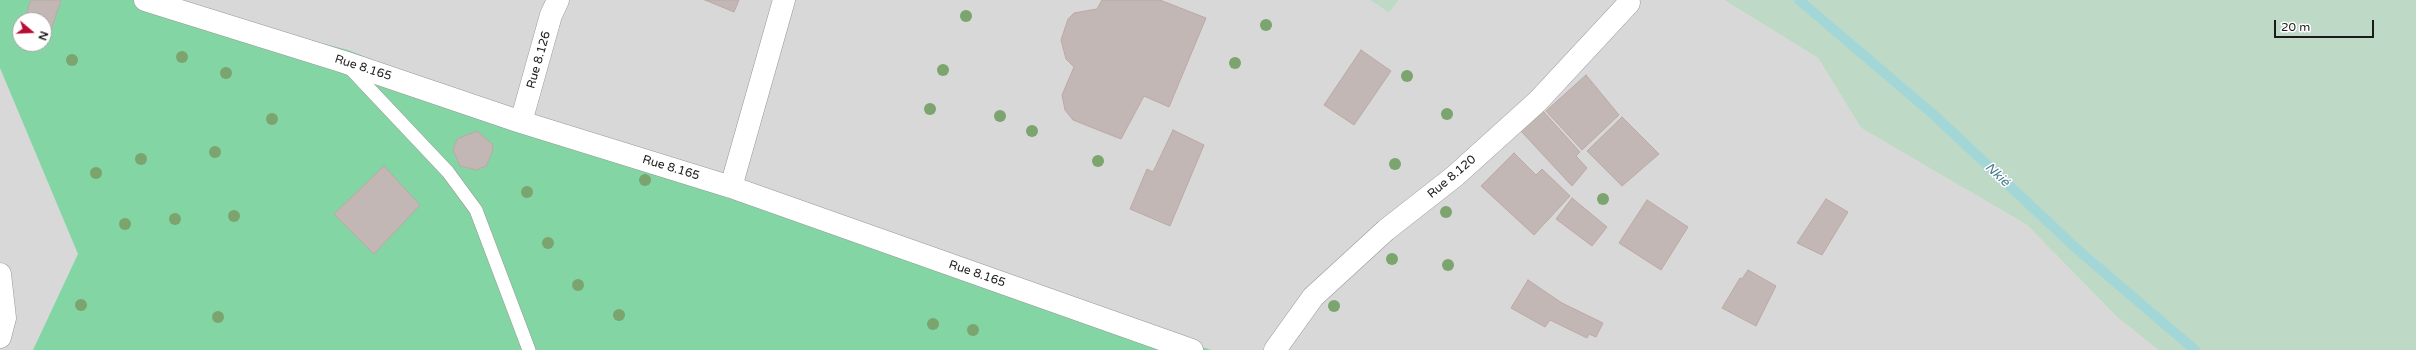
<!DOCTYPE html>
<meta charset="utf-8">
<style>
body{margin:0}
#map{position:relative;width:2416px;height:350px;overflow:hidden;background:#ece5e1;font-family:"Varela Round",sans-serif}
canvas{display:block}
.north{position:absolute;left:12px;top:12px;width:40px;height:40px;box-sizing:border-box;background:#fff;border:1px solid #a4a4a4;border-radius:50%;rotate:109deg;font-size:11px;font-weight:700;line-height:16px;text-align:center;color:#1b1b1b}
.north::after{content:'';display:block;margin:auto;width:14px;height:18px;background:#b80d34;clip-path:polygon(50% 0,100% 100%,50% 72%,0 100%)}
.scale{position:absolute;left:2274px;top:20px;width:100px;height:18px;box-sizing:border-box;border:2px solid #1b1b1b;border-top:0;padding-left:5px;font-size:12px;line-height:14px;white-space:nowrap;color:#1b1b1b;-webkit-text-stroke:3px #fff;paint-order:stroke}
</style>
<div id="map">
<canvas width="2416" height="350"></canvas>
<div class="north">N</div>
<div class="scale">20 m</div>
</div>
<script>
const ctx = document.querySelector('canvas').getContext('2d');
ctx.lineJoin = 'round';
function paint(path, color) { ctx.fillStyle = color; ctx.fill(path, 'evenodd'); }
const shape = rows => new Path2D(rows.map(r => 'M' + r).join(''));
function trace(path, color, width, dash) { ctx.strokeStyle = color; ctx.lineWidth = width; ctx.lineCap = dash ? 'butt' : 'round'; ctx.setLineDash(dash || []); ctx.stroke(path); }
function write(font, color, halo, rows, align = 'center') {
  ctx.font = font + ' "Varela Round",sans-serif'; ctx.lineWidth = 3; ctx.setLineDash([]); ctx.textBaseline = 'middle'; ctx.strokeStyle = halo; ctx.fillStyle = color; for (const [text, x, y, turn = 0] of rows) {
    ctx.save(); ctx.translate(x, y); ctx.rotate((+turn || 0) * Math.PI / 180); ctx.textAlign = isNaN(turn) ? turn : align; if (halo) ctx.strokeText(text, 0, 0); ctx.fillText(text, 0, 0); ctx.restore();
  }
}
paint(shape([
 [0,0,1370,0,1389,13,1399,0,1724,0,1818,58,1861,128,2027,225,2116,316,2158,350,0,350],
 [20,20,44,20,44,44,20,44]
]), '#d9d8d8');
paint(shape([
 [1370,0,1399,0,1389,13],
 [1724,0,2416,0,2416,350,2158,350,2116,316,2027,225,1861,128,1818,58]
]), '#bfd9c7');
paint(shape([
 [0,0,158,0,348,50,433,84,1211,350,33,350,78,254,0,68],
 [20,20,44,20,44,44,20,44]
]), '#83d6a3');
trace(shape([
 [1799,0,1934,115,2078,250,2195,350]
]), '#a3d7d7', 10);
const building = shape([
 [31,0,61,0,52,27,44,24,44,20,25,18,31,0],
 [705,0,739,0,734,12,705,0],
 [1102,0,1160,0,1206,18,1169,107,1144,96,1121,139,1073,120,1065,110,1062,95,1074,67,1066,59,1061,40,1068,19,1074,13,1097,9,1102,0],
 [1361,50,1391,71,1354,125,1324,105,1361,50],
 [1586,75,1619,115,1582,150,1546,111,1586,75],
 [1543,111,1580,152,1576,156,1587,168,1572,186,1520,130,1543,111],
 [1622,117,1659,154,1622,186,1587,151,1622,117],
 [1173,130,1204,145,1170,226,1130,209,1147,169,1153,172,1173,130],
 [477,131,492,144,493,150,486,166,476,170,460,166,453,150,457,139,477,131],
 [1514,153,1536,175,1542,169,1570,196,1534,235,1481,186,1514,153],
 [384,166,420,205,374,254,334,214,384,166],
 [1572,198,1607,227,1592,246,1556,219,1572,198],
 [1826,199,1848,212,1822,255,1797,243,1826,199],
 [1647,200,1688,227,1661,270,1619,243,1647,200],
 [1748,270,1776,286,1756,326,1722,308,1740,278,1742,279,1748,270],
 [1528,280,1562,303,1603,323,1596,337,1589,334,1587,338,1550,320,1545,327,1511,308,1528,280]
]);
paint(building, '#c3b7b5');
trace(building, '#bca9a4', 1);
const lane = shape([
 [348,66,448,172,476,210,529,350]
]);
const street = shape([
 [145,0,344,62,521,122,731,187,1192,350],
 [521,122,551,15,558,0],
 [731,187,784,0],
 [0,274,5,318,0,337],
 [1275,350,1313,297,1386,230,1455,176,1538,101,1629,3]
]);
trace(lane, '#989898', 14);
trace(street, '#989898', 23);
trace(lane, '#fff', 13);
trace(street, '#fff', 22);
ctx.fillStyle = '#7ba46f';
for (const [x, y] of [
 [966,16],
 [1266,25],
 [182,57],
 [72,60],
 [1235,63],
 [943,70],
 [226,73],
 [1407,76],
 [930,109],
 [1447,114],
 [1000,116],
 [272,119],
 [1032,131],
 [215,152],
 [141,159],
 [1098,161],
 [1395,164],
 [96,173],
 [645,180],
 [527,192],
 [1603,199],
 [1446,212],
 [234,216],
 [175,219],
 [125,224],
 [548,243],
 [1392,259],
 [1448,265],
 [578,285],
 [81,305],
 [1334,306],
 [619,315],
 [218,317],
 [933,324],
 [973,330]
]) { ctx.beginPath(); ctx.arc(x, y, 6, 0, 2 * Math.PI); ctx.fill(); }
write('12px', '#1b1b1b', '#fff', [
 ["Rue 8.126",539,60,-74],
 ["Rue 8.165",363,68,18],
 ["Rue 8.165",671,168,17],
 ["Rue 8.120",1452,177,-40],
 ["Rue 8.165",977,274,19]
]);
write('italic 13px', '#467a8d', '#fff', [
 ["Nkié",1997,175,43]
]);
</script>
